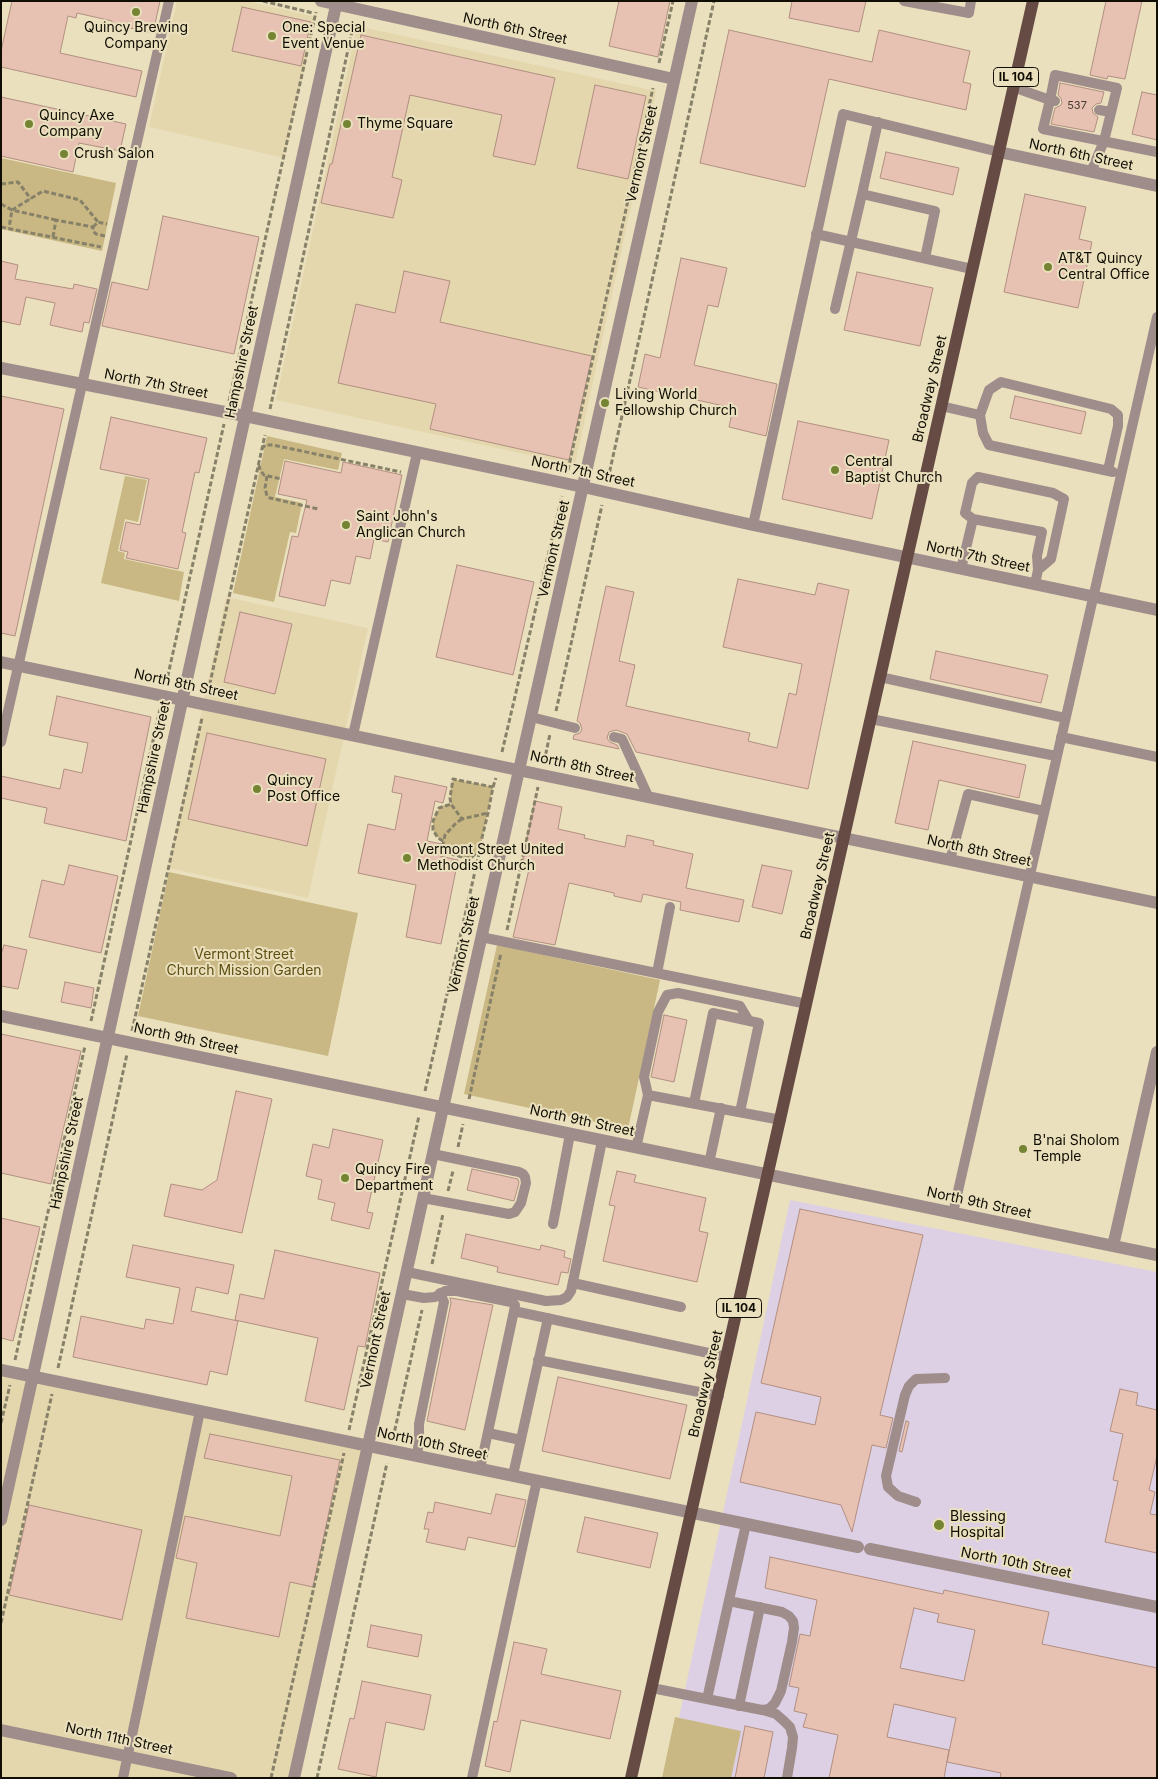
<!DOCTYPE html>
<style>
body{margin:0}
#map{position:relative;width:1158px;height:1779px;overflow:hidden;background:#eae0bd;font-family:Inter,sans-serif}
canvas{display:block}
.frame{position:absolute;inset:0;border:2px solid #100d03;pointer-events:none}
</style>
<div id="map">
<canvas width="1158" height="1779"></canvas>
<div class="frame"></div>
</div>
<script>
const ctx = document.querySelector('canvas').getContext('2d');
ctx.lineJoin = 'round';
function paint(path, color) { ctx.fillStyle = color; ctx.fill(path, 'evenodd'); }
const shape = rows => new Path2D(rows.map(r => 'M' + r).join(''));
function trace(path, color, width, dash) { ctx.strokeStyle = color; ctx.lineWidth = width; ctx.lineCap = dash ? 'butt' : 'round'; ctx.setLineDash(dash || []); ctx.stroke(path); }
function write(font, color, halo, rows, align = 'center') {
  ctx.font = font + ' Inter,sans-serif'; ctx.lineWidth = 4; ctx.setLineDash([]); ctx.textBaseline = 'middle'; ctx.strokeStyle = halo; ctx.fillStyle = color; for (const [text, x, y, turn = 0] of rows) {
    ctx.save(); ctx.translate(x, y); ctx.rotate((+turn || 0) * Math.PI / 180); ctx.textAlign = isNaN(turn) ? turn : align; if (halo) ctx.strokeText(text, 0, 0); ctx.fillText(text, 0, 0); ctx.restore();
  }
}
paint(shape([
 [177,1,246,1,316,17,284,158,149,127],
 [357,26,656,91,575,465,276,400],
 [226,597,368,628,308,898,168,868],
 [1,1370,368,1446,294,1778,1,1778]
]), '#e4d7ad');
paint(shape([
 [790,1200,1157,1272,1157,1778,666,1778]
]), '#ded0e4');
paint(shape([
 [1,158,116,183,102,251,1,229],
 [267,436,342,453,338,470,284,459,275,497,302,503,296,533,290,532,274,602,233,593],
 [125,476,147,480,138,522,125,519,118,551,125,553,124,559,184,572,179,601,101,583],
 [453,779,493,787,481,845,476,854,469,859,459,857,446,851,443,842,438,838,433,830,433,821,437,811,442,806,451,803,450,792],
 [169,872,358,913,328,1056,138,1016],
 [497,945,660,980,628,1129,464,1094],
 [675,1717,741,1731,731,1778,662,1778]
]), '#c9b883');
const building = shape([
 [12,1,160,1,153,33,112,24,112,21,77,13,76,18,68,16,60,53,142,71,136,97,1,67,1,51,12,1],
 [619,1,670,1,658,57,609,46,619,1],
 [792,1,866,1,859,32,789,18,792,1],
 [1106,1,1142,1,1125,79,1108,76,1107,79,1090,75,1106,1],
 [242,7,311,22,301,66,232,51,242,7],
 [729,30,872,62,879,30,970,51,963,82,971,84,966,110,829,79,805,187,700,163,729,30],
 [361,35,555,78,535,165,493,156,502,115,410,95,392,177,402,180,393,218,321,203,330,164,332,164,361,35],
 [1060,83,1104,92,1101,103,1096,104,1092,108,1093,113,1098,117,1094,132,1051,124,1055,108,1060,106,1062,103,1061,98,1058,95,1060,83],
 [595,85,646,96,628,179,577,168,595,85],
 [1142,92,1157,95,1157,140,1132,134,1142,92],
 [1,97,126,124,120,151,79,143,73,172,1,156,1,97],
 [886,152,959,168,953,195,880,178,886,152],
 [1025,194,1086,207,1079,239,1092,242,1078,308,1004,292,1025,194],
 [163,216,259,237,234,354,102,326,112,282,148,290,163,216],
 [681,258,727,268,718,307,708,305,694,365,777,384,766,436,729,427,733,408,638,387,645,354,660,358,681,258],
 [1,261,18,265,15,279,73,289,74,284,97,289,89,323,84,322,82,332,50,325,55,303,26,297,20,325,1,321,1,261],
 [404,271,450,281,440,322,592,356,569,460,430,429,436,404,338,383,356,304,395,313,404,271],
 [857,272,933,288,920,346,844,330,857,272],
 [1,396,64,409,15,636,1,633,1,396],
 [1015,396,1086,412,1081,434,1010,418,1015,396],
 [111,417,207,438,199,473,195,472,182,532,186,533,178,569,126,558,128,552,120,550,126,522,140,525,149,479,100,469,111,417],
 [798,421,889,440,872,519,782,499,798,421],
 [285,461,341,473,343,462,402,475,388,542,374,539,370,559,356,556,350,584,331,580,325,606,279,596,292,536,298,537,307,500,278,494,285,461],
 [457,565,534,582,513,675,436,657,457,565],
 [738,579,815,595,818,583,849,590,808,789,636,752,627,734,616,730,609,732,607,738,610,742,617,745,619,749,573,739,574,735,580,733,582,729,580,723,577,721,606,586,634,592,619,661,635,665,626,706,750,733,748,741,777,748,789,693,796,695,802,664,723,647,738,579],
 [240,612,292,624,275,694,224,682,240,612],
 [936,651,1048,675,1041,703,930,679,936,651],
 [57,696,151,717,126,841,44,823,47,808,1,798,1,776,60,789,64,769,82,773,88,743,49,735,57,696],
 [207,733,326,759,307,846,188,819,207,733],
 [913,741,1026,765,1019,798,939,780,928,830,895,823,913,741],
 [395,776,447,787,443,803,435,801,427,841,442,844,440,856,458,860,441,944,406,937,416,885,358,873,368,824,395,830,402,794,392,792,395,776],
 [535,801,562,807,558,829,585,835,584,838,625,847,627,835,654,841,653,845,693,854,686,888,744,900,739,922,680,910,681,902,643,894,641,902,614,896,614,893,569,883,555,945,513,937,530,865,522,863,535,801],
 [69,865,118,876,101,953,29,937,42,880,64,885,69,865],
 [762,865,792,871,782,914,752,907,762,865],
 [4,945,27,950,18,989,1,986,1,955,4,945],
 [65,982,94,988,91,1008,61,1002,65,982],
 [664,1015,687,1020,674,1082,651,1077,664,1015],
 [1,1034,81,1051,51,1184,1,1173,1,1034],
 [236,1091,272,1099,242,1233,164,1216,171,1184,202,1190,217,1180,236,1091],
 [333,1129,383,1140,367,1212,373,1213,369,1229,331,1220,335,1203,318,1199,322,1180,306,1176,313,1144,329,1148,333,1129],
 [472,1169,518,1179,519,1183,514,1201,467,1190,472,1169],
 [617,1171,636,1175,634,1182,706,1198,699,1231,708,1233,697,1282,603,1261,615,1206,609,1205,617,1171],
 [800,1209,923,1235,880,1415,893,1418,886,1448,872,1445,852,1532,841,1505,740,1482,756,1412,815,1425,821,1397,761,1383,800,1209],
 [1,1218,40,1227,13,1341,1,1338,1,1218],
 [466,1234,540,1250,541,1245,565,1251,564,1257,571,1259,568,1273,561,1272,558,1285,497,1272,498,1267,461,1258,466,1234],
 [133,1245,234,1265,228,1294,196,1287,191,1311,238,1321,227,1375,210,1371,207,1385,73,1357,81,1316,144,1329,146,1319,173,1324,180,1288,126,1277,133,1245],
 [275,1250,380,1273,365,1347,358,1346,344,1410,305,1401,318,1338,235,1320,240,1294,264,1299,275,1250],
 [450,1298,493,1305,465,1430,427,1421,451,1303,450,1298],
 [558,1377,687,1405,670,1479,542,1451,558,1377],
 [1120,1389,1138,1393,1136,1405,1157,1410,1157,1456,1149,1490,1155,1492,1150,1514,1157,1515,1157,1553,1105,1542,1118,1481,1113,1480,1123,1434,1110,1431,1120,1389],
 [906,1421,909,1422,902,1452,899,1451,906,1421],
 [210,1434,340,1460,313,1587,290,1582,279,1637,186,1618,197,1563,176,1558,185,1516,280,1536,292,1476,204,1458,210,1434],
 [496,1494,526,1500,515,1547,468,1537,465,1550,426,1542,429,1529,424,1529,428,1512,433,1513,435,1502,491,1514,496,1494],
 [29,1505,142,1530,122,1620,9,1595,29,1505],
 [585,1517,658,1533,650,1568,577,1552,585,1517],
 [770,1557,943,1594,944,1590,1049,1612,1042,1644,1157,1668,1157,1778,1000,1778,1001,1773,947,1762,956,1718,894,1704,887,1737,949,1750,944,1778,829,1778,838,1735,803,1727,807,1714,794,1711,799,1688,789,1686,800,1634,810,1636,817,1600,765,1588,770,1557],
 [914,1608,939,1614,937,1622,975,1630,964,1681,900,1668,914,1608],
 [371,1625,422,1635,418,1657,367,1647,371,1625],
 [514,1642,547,1649,541,1674,621,1691,610,1739,521,1720,510,1772,485,1766,494,1721,497,1722,514,1642],
 [362,1681,431,1695,424,1730,386,1722,376,1777,338,1769,350,1718,354,1719,362,1681],
 [745,1726,773,1732,764,1778,735,1778,745,1726]
]);
paint(building, '#e7c2b3');
trace(building, '#b18f81', 1);
trace(shape([
 [263,1,313,13],
 [659,63,673,1],
 [1,184,18,182,31,199],
 [1,204,12,210,9,228],
 [56,220,12,210,43,191,80,200,98,222],
 [1,227,101,247],
 [93,227,98,222,107,224],
 [53,237,56,220,93,227,93,231,96,234,105,236],
 [229,401,316,12],
 [270,409,354,22],
 [262,449,265,445,273,445,401,472],
 [259,465,260,470,264,475,281,479],
 [568,470,653,88],
 [267,476,265,488,267,496,270,498,318,509],
 [608,479,714,1],
 [166,684,224,424],
 [208,692,265,435],
 [556,711,602,505],
 [502,752,562,496],
 [544,762,550,734],
 [493,787,496,778],
 [462,819,456,823,445,835,443,844,444,848,451,854,466,858,472,857,478,851],
 [443,841,438,838,433,830,433,821,439,808,451,804],
 [480,846,488,813,493,787,453,779,450,798,451,804,462,819,488,813],
 [507,930,538,787],
 [91,1021,160,709],
 [132,1031,202,718],
 [425,1091,481,845],
 [469,1099,501,953],
 [458,1147,463,1124],
 [448,1191,453,1171],
 [432,1264,443,1214],
 [15,1360,85,1046],
 [58,1368,127,1054],
 [1,1423,10,1385],
 [349,1430,419,1116],
 [393,1438,422,1310],
 [1,1623,52,1394],
 [271,1778,344,1453],
 [317,1778,387,1463]
]), '#888169', 3, [5, 2.5]);
trace(shape([
 [904,1,969,13,971,1],
 [1013,87,1050,100,1055,75,1117,88,1104,141,1091,172],
 [1055,101,1050,100,1043,129,1157,152],
 [1099,110,1111,112],
 [862,194,878,122],
 [816,234,972,269],
 [835,309,862,194,935,211,925,258],
 [941,406,980,415,983,433,989,445,1113,472],
 [980,415,989,390,1001,382,1111,409,1118,415,1118,426,1108,470],
 [753,525,843,114,999,152],
 [961,569,973,519],
 [1035,584,1038,570,1037,556,1042,532,973,519,965,513,972,483,978,477,1053,493,1064,499,1051,559,1038,570],
 [880,677,1065,718],
 [531,717,575,728],
 [871,719,1056,756],
 [353,735,417,453],
 [614,737,622,739,648,796],
 [1061,737,1157,757],
 [1,742,169,1],
 [950,860,968,794,1044,811],
 [481,937,807,1004],
 [657,973,670,907],
 [648,1095,644,1077,658,1012,667,995,678,993,740,1006,749,1021],
 [694,1103,713,1013,759,1023,740,1112],
 [636,1148,648,1095,781,1120],
 [709,1163,721,1108],
 [423,1198,509,1214,515,1212,521,1203,526,1183,525,1177,523,1174,519,1172,433,1154],
 [953,1213,1157,317],
 [553,1224,570,1134],
 [407,1272,546,1301,561,1300,567,1297,571,1291,602,1141],
 [573,1283,681,1307],
 [402,1294,424,1298,435,1297,445,1291,457,1291,511,1302,515,1305,514,1311],
 [538,1360,719,1396],
 [488,1433,521,1440],
 [417,1456,419,1440,419,1424,444,1302,440,1293],
 [480,1469,514,1311,727,1357],
 [513,1475,548,1318],
 [916,1502,898,1496,888,1487,886,1476,905,1395,909,1386,916,1379,945,1378],
 [652,1688,762,1710,769,1709,775,1703,781,1691,792,1642,794,1628,793,1621,789,1616,782,1612,729,1601],
 [707,1699,746,1524],
 [739,1706,760,1607],
 [763,1710,776,1714,784,1721,790,1727,793,1737,792,1748,787,1778],
 [123,1778,200,1411],
 [472,1778,537,1480]
]), '#9e8d8a', 10);
trace(shape([
 [321,1,674,79],
 [999,152,1157,186],
 [1,368,245,416,583,487,753,525,1157,610],
 [844,838,1157,903],
 [1,1016,1157,1255],
 [1113,1246,1157,1052],
 [1,1370,858,1547],
 [1,1520,337,1],
 [870,1549,1157,1607],
 [1,1730,231,1778],
 [294,1778,443,1108,692,1]
]), '#9e8d8a', 12);
trace(shape([
 [1,662,844,838]
]), '#9e8d8a', 12);
trace(shape([
 [631,1778,1033,1]
]), '#664a44', 12);
for (const [x, y, r, color] of [
 [136,12,5,"#748433"],
 [272,36,5,"#748433"],
 [29,124,5,"#748433"],
 [347,124,5,"#748433"],
 [64,154,5,"#748433"],
 [1048,267,5,"#748433"],
 [605,403,5,"#748433"],
 [835,470,5,"#748433"],
 [346,525,5,"#748433"],
 [257,789,5,"#748433"],
 [407,858,5,"#748433"],
 [1023,1149,5,"#748433"],
 [345,1178,5,"#748433"],
 [939,1525,6,"#748433"]
]) { const dot = new Path2D(); dot.arc(x, y, r, 0, 2 * Math.PI); ctx.fillStyle = color; ctx.fill(dot); trace(dot, '#eae0bd', 2); }
write('11px', '#463a2f', null, [
 ["537",1077,106]
]);
for (const [x, y, w] of [
 [1016,77,45],
 [739,1308,45]
]) { const box = new Path2D(); box.roundRect(x - w / 2, y - 9.5, w, 19, 4); ctx.fillStyle = '#eae0bd'; ctx.fill(box); trace(box, '#100d03', 1); }
write('bold 12px', '#100d03', null, [
 ["IL 104",1016,77],
 ["IL 104",739,1308]
]);
write('14px', '#100d03', '#eae0bd', [
 ["Quincy Brewing",136,28,"center"],
 ["Company",136,44,"center"],
 ["One: Special",282,28],
 ["Event Venue",282,44],
 ["Quincy Axe",39,116],
 ["Company",39,132],
 ["Thyme Square",357,124],
 ["Crush Salon",74,154],
 ["AT&T Quincy",1058,259],
 ["Central Office",1058,275],
 ["Living World",615,395],
 ["Fellowship Church",615,411],
 ["Central",845,462],
 ["Baptist Church",845,478],
 ["Saint John's",356,517],
 ["Anglican Church",356,533],
 ["Quincy",267,781],
 ["Post Office",267,797],
 ["Vermont Street United",417,850],
 ["Methodist Church",417,866],
 ["B'nai Sholom",1033,1141],
 ["Temple",1033,1157],
 ["Quincy Fire",355,1170],
 ["Department",355,1186],
 ["Blessing",950,1517],
 ["Hospital",950,1533]
], 'left');
write('14px', '#100d03', '#eae0bd', [
 ["North 6th Street",515,29,12],
 ["Vermont Street",642,154,-77],
 ["North 6th Street",1081,155,12],
 ["Hampshire Street",242,362,-78],
 ["North 7th Street",156,384,11],
 ["Broadway Street",930,389,-77],
 ["North 7th Street",583,472,12],
 ["Vermont Street",554,549,-77],
 ["North 7th Street",978,557,12],
 ["North 8th Street",186,685,12],
 ["Hampshire Street",154,757,-78],
 ["North 8th Street",582,767,12],
 ["North 8th Street",979,851,12],
 ["Broadway Street",818,886,-77],
 ["Vermont Street",464,945,-77],
 ["North 9th Street",186,1039,12],
 ["North 9th Street",582,1121,12],
 ["Hampshire Street",67,1153,-78],
 ["North 9th Street",979,1203,12],
 ["Vermont Street",376,1340,-78],
 ["Broadway Street",706,1384,-77],
 ["North 10th Street",432,1444,12],
 ["North 10th Street",1016,1563,11],
 ["North 11th Street",119,1739,12]
]);
write('14px', '#5f4f12', '#eae0bd', [
 ["Vermont Street",244,955],
 ["Church Mission Garden",244,971]
]);
</script>
